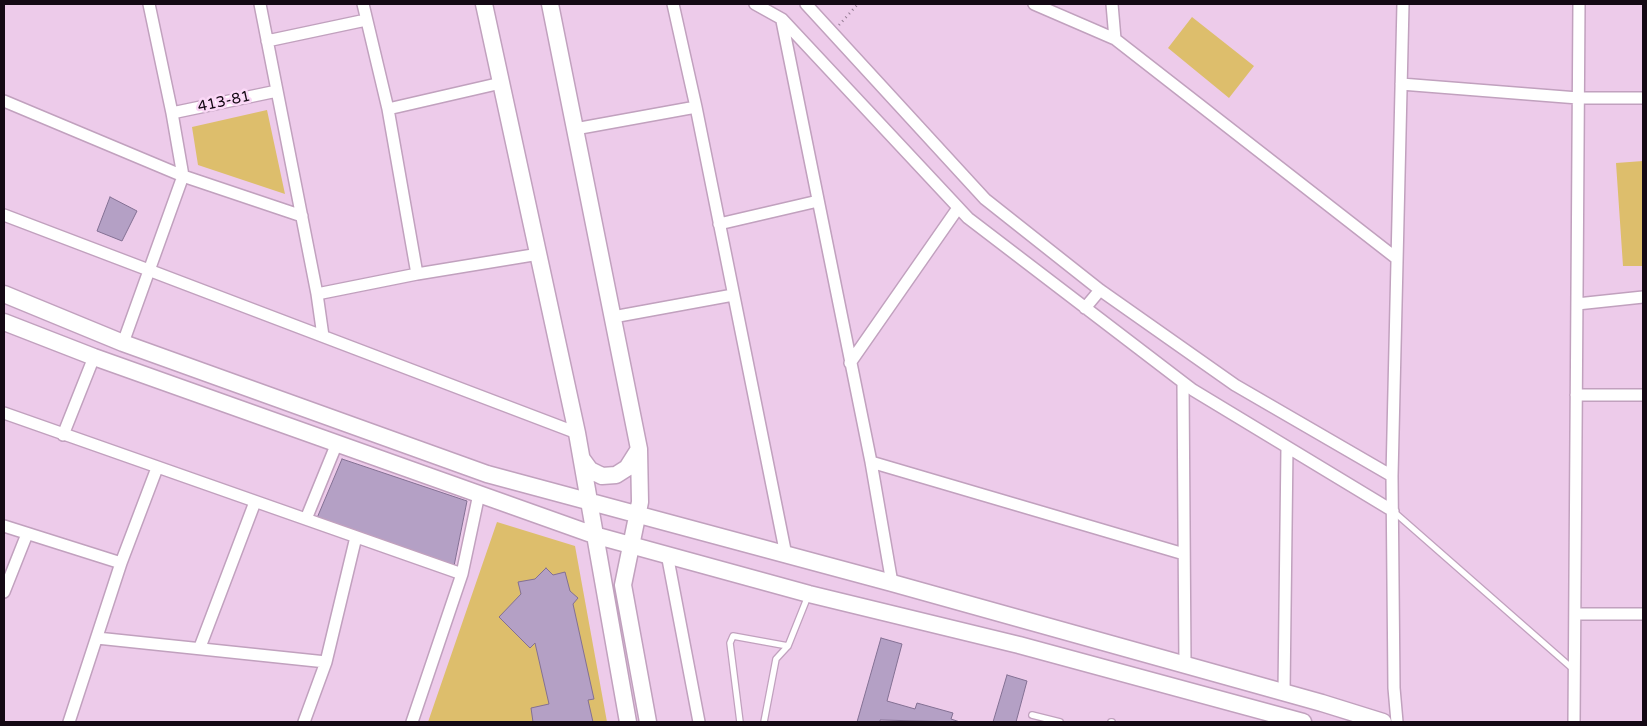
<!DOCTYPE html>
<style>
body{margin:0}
#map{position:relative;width:1647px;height:726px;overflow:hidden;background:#edcbea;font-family:"Varela Round",sans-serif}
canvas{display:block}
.frame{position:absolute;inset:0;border:5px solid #140914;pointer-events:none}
</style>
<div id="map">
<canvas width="1647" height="726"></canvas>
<div class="frame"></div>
</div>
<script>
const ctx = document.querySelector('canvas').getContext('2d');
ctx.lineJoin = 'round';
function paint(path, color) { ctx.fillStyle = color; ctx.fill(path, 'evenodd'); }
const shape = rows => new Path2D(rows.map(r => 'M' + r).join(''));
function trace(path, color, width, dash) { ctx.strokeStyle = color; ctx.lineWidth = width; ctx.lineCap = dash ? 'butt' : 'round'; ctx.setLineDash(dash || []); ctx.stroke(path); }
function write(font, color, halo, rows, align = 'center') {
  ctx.font = font + ' "Varela Round",sans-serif'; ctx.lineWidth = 5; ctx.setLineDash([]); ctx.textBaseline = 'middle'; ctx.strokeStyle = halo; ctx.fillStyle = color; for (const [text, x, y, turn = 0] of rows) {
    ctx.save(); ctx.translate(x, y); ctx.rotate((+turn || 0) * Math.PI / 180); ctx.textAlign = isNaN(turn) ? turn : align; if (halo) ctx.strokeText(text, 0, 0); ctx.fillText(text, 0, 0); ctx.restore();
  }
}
paint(shape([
 [1192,17,1254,66,1229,98,1168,48],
 [267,110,285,194,198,165,192,127],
 [1643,161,1643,266,1623,266,1616,163],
 [497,522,575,546,607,722,428,722]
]), '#ddbe6c');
const building = shape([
 [110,197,137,211,122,241,97,231,110,197],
 [342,459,467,501,454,566,317,518,342,459],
 [546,568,553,575,565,572,570,591,578,598,573,604,594,699,588,700,593,722,533,722,531,708,549,704,535,643,530,648,499,617,521,594,518,582,535,579,546,568],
 [881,638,902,644,887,701,915,709,917,703,953,713,951,719,960,722,880,720,880,722,857,722,881,638],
 [1007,675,1027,681,1016,722,993,722,1007,675]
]);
paint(building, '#b4a0c5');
trace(building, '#837093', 1);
const lane = shape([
 [1393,511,1573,669],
 [1032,715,1060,722],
 [740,722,730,643,733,636,788,646],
 [764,722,776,659,788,646,808,596],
 [1111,722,1112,722]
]);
const street = shape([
 [260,4,317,294,323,336],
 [363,4,388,109,417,274],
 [673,4,696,107,786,555],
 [755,4,782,19,968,218,1193,390,1393,511],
 [806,4,985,199,1100,290,1235,385,1392,476],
 [1034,4,1115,39,1396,258],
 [1112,4,1115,39],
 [782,21,871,462,892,583],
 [267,41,366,20],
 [1401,84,1578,98,1643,98],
 [4,101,183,176,302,216],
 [388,109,501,83],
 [172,113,277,91],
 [575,129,696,107],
 [4,215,577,433],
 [719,224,818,201],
 [317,294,417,274,539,254],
 [1577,304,1643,297],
 [1085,308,1100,290],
 [613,317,733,295],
 [123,343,183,176,172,113,149,4],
 [850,363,958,208],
 [1183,383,1185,665],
 [1576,395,1643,395],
 [4,413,462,574],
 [63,435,94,357],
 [871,462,1184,554],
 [306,519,337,443],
 [4,526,121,563],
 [667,554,699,722],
 [4,592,27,534],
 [1575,614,1643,614],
 [97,638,326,662],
 [200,647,255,502],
 [1284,692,1287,447],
 [69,722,121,563,157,468],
 [304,722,326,662,356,537],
 [412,722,462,574,479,494],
 [1397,722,1394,688,1392,476,1403,4],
 [1574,722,1579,4]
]);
const secondary = shape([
 [484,4,577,433,628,722],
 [550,4,639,449,640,502,623,585,648,722],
 [4,294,123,343,487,474,892,583,1322,703,1383,722],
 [4,322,94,357,594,535,809,594,1019,645,1303,722],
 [582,459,590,470,602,476,616,475,627,468,639,449]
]);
trace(lane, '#c1a1be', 8);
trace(street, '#c1a1be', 14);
trace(secondary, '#c1a1be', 19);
trace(shape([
 [839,25,858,4]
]), '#947c93', 2.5, [1, 4]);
trace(lane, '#fff', 5.5);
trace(street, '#fff', 11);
trace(secondary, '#fff', 16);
write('15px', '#140914', '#fbd8f7', [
 ["413-81",224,102,-12]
]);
</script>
